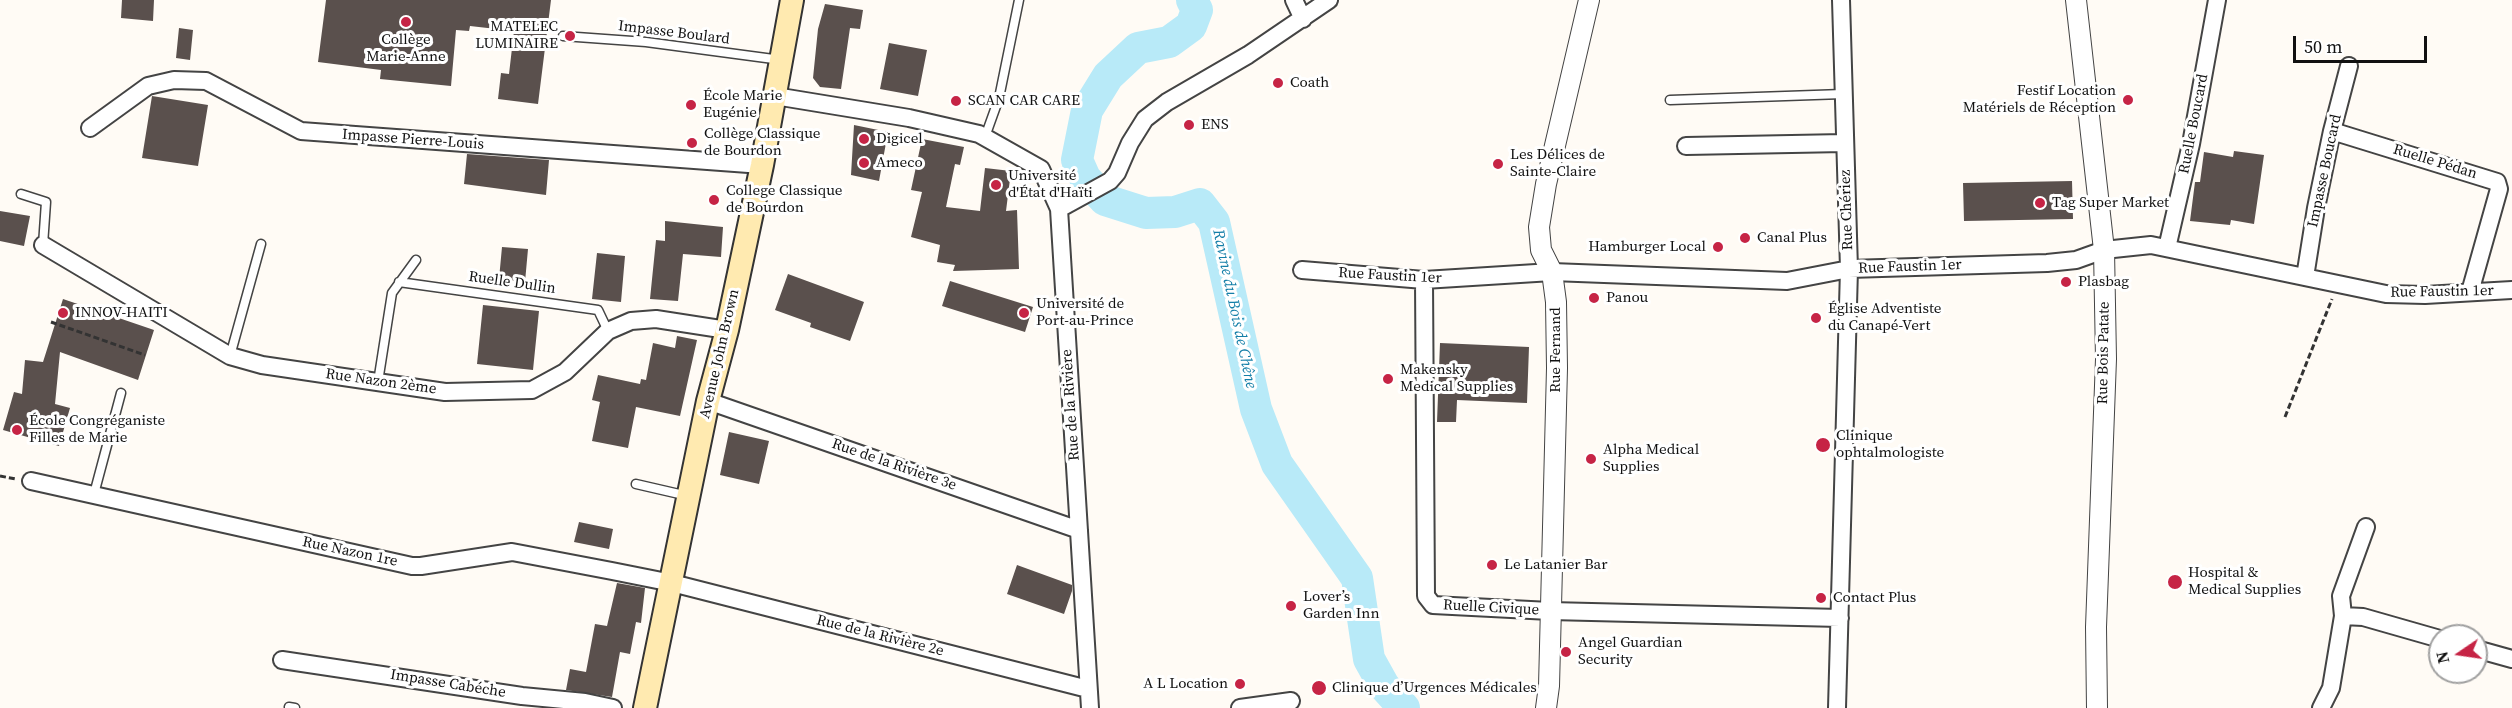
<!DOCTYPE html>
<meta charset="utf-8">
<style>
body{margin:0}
#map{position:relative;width:2512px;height:708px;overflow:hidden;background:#fffbf5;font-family:"Source Serif 4",serif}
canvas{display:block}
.north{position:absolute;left:2428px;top:624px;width:60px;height:60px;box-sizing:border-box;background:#fff;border:2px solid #a0a0a0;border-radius:50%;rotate:257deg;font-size:16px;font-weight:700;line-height:24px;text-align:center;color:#111}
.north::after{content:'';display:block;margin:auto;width:21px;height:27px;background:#c62445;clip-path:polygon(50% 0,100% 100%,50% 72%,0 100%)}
.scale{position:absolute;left:2293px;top:36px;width:134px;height:27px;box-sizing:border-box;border:3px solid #111;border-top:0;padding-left:8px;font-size:18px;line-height:21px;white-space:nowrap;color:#111;-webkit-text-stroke:4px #fff;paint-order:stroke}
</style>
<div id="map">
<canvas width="2512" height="708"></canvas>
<div class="north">N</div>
<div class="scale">50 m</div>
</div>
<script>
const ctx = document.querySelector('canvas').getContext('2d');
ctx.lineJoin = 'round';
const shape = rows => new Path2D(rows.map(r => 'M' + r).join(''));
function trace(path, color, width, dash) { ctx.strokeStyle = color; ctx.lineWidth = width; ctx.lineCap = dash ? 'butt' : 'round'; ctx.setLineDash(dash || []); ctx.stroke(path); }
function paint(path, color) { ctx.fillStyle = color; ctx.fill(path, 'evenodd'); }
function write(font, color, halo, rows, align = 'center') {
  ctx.font = font + ' "Source Serif 4",serif'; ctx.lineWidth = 6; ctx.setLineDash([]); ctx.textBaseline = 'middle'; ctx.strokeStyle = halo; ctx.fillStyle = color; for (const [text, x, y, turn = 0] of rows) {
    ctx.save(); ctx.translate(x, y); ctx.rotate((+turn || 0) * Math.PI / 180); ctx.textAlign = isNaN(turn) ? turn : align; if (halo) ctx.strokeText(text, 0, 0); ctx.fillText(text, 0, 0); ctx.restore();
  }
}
trace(shape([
 [1192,0,1197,10,1191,26,1169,42,1138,48,1108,76,1087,110,1077,160,1085,178,1105,200,1146,213,1175,212,1200,204,1214,222,1256,409,1277,464,1357,578,1369,659,1384,686,1404,708]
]), '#b8eaf8', 32);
paint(shape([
 [122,0,154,0,153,21,121,18],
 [326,0,551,0,538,104,498,99,501,73,509,74,514,31,470,26,469,31,456,30,451,86,380,79,381,70,318,62],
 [825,4,863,10,860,29,850,28,841,89,820,87,813,78,818,29],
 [179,28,193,30,190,60,176,58],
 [889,43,927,50,918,96,880,89],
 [152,96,208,105,198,166,142,158],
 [854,125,888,132,879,181,851,175],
 [922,139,964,147,960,165,955,164,946,207,980,211,985,168,1011,171,1006,211,1017,210,1019,269,953,271,955,265,937,262,940,245,911,237,922,192,911,190],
 [2234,151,2264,155,2254,224,2231,220,2230,225,2190,221,2195,182,2200,182,2204,152,2233,157],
 [467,154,549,160,546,195,464,184],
 [2072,181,2073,219,1964,221,1963,183],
 [0,211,30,216,24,246,0,241],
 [665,221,723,227,721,257,683,254,678,301,650,299,656,240,665,241],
 [502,247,528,249,525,282,499,279],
 [597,253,625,256,621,302,592,299],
 [788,274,864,302,850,341,810,327,811,323,775,310],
 [950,281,1033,307,1025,332,942,306],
 [63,299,154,330,138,380,60,352,55,404,70,408,59,446,3,430,14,392,22,394,25,360,43,362],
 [483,305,539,311,533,370,477,364],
 [677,336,697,340,680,416,636,407,628,448,592,441,600,402,592,400,598,375,640,384,641,379,646,380,653,343,675,348],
 [1440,343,1529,347,1527,403,1457,400,1456,422,1437,422],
 [729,432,769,441,759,484,720,475],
 [579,522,613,529,609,549,574,542],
 [1017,565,1072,585,1072,591,1064,614,1007,594],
 [617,583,645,588,641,623,636,622,630,654,620,652,612,697,566,690,570,669,586,672,595,624,607,626]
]), '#5a504d');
const service = shape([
 [563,36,646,42,781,60],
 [1670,100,1843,94],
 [985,137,999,98,1019,0],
 [21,194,46,202,43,245],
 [399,282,598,310,608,331],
 [230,356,261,244],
 [378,382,392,293,416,260],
 [636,484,688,496],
 [94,494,121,393],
 [289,707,295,708]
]);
const minor = shape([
 [1294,0,1303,19],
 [775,96,909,118,979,134,1041,169,1059,209,1090,708],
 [90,128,148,86,174,80,206,81,301,131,762,165],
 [2332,131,2497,182,2499,189,2470,292],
 [1686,146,1844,143],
 [1059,209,1110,181,1117,173,1130,143,1145,119,1167,102,1248,55,1329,0],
 [43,245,230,356,262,365,445,392,532,390,565,372,608,331,631,321,656,319,727,330],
 [2167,248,2191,144,2217,0],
 [1302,270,1424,280,1552,272,1787,281,1849,269,2047,263,2076,260,2104,250,2151,245,2386,294,2425,295,2512,290],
 [2305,277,2316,208,2332,131,2349,66],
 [1424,280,1426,596,1433,605,1550,611,1840,618],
 [708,401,1079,530],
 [31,481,412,566,421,566,512,552,612,571,672,583,1088,689],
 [2343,616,2363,617,2440,639],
 [2476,649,2512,659],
 [282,660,522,696,585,702,613,708],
 [1240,708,1291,701],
 [1837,708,1849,269,1841,0],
 [2321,708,2331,688,2343,616,2341,596,2366,527]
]);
const tertiary = shape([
 [2076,0,2104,250,2106,359,2096,627,2097,708],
 [1546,708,1549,686,1557,368,1556,302,1552,272,1541,250,1539,227,1546,184,1589,0]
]);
const secondary = shape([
 [645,708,708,401,727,330,762,165,792,0]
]);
trace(service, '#444', 11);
trace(minor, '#444', 20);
trace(tertiary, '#444', 22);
trace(secondary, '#333', 26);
trace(shape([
 [51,322,145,355],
 [2285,417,2332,299],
 [0,476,16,479]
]), '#333', 3, [6, 3]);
trace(service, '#fff', 8);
trace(minor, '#fff', 16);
trace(tertiary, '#fff', 20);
trace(secondary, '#ffeab0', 22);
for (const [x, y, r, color] of [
 [406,22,6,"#c62445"],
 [570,36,6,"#c62445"],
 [1278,83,6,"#c62445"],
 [2128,100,6,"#c62445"],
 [956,101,6,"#c62445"],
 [691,105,6,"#c62445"],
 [1189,125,6,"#c62445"],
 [864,139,6,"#c62445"],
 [692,143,6,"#c62445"],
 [864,163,6,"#c62445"],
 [1498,164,6,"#c62445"],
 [996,185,6,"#c62445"],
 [714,200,6,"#c62445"],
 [2040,203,6,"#c62445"],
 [1745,238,6,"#c62445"],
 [1718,247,6,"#c62445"],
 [2066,282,6,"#c62445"],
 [1594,298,6,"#c62445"],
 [63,313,6,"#c62445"],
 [1024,313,6,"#c62445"],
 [1816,318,6,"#c62445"],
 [1388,379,6,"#c62445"],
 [17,430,6,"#c62445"],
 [1823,445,8,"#c62445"],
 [1591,459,6,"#c62445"],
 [1492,565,6,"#c62445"],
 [2175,582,8,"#c62445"],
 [1821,598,6,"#c62445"],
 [1291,606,6,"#c62445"],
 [1566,652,6,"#c62445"],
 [1240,684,6,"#c62445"],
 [1319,688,8,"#c62445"]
]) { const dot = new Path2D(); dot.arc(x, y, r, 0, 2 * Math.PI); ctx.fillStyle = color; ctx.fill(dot); trace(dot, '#fff', 2); }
write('15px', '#111', '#fff', [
 ["MATELEC",558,27,"right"],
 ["LUMINAIRE",558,44,"right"],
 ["Collège",406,40,"center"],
 ["Marie-Anne",406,57,"center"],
 ["Coath",1290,83],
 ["Festif Location",2116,91,"right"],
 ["Matériels de Réception",2116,108,"right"],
 ["École Marie",703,96],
 ["Eugénie",703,113],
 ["SCAN CAR CARE",968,101],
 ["ENS",1201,125],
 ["Collège Classique",704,134],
 ["de Bourdon",704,151],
 ["Digicel",876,139],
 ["Les Délices de",1510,155],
 ["Sainte-Claire",1510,172],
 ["Ameco",876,163],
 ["Université",1008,176],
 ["d'État d'Haïti",1008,193],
 ["College Classique",726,191],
 ["de Bourdon",726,208],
 ["Tag Super Market",2052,203],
 ["Canal Plus",1757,238],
 ["Hamburger Local",1706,247,"right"],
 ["Plasbag",2078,282],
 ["Panou",1606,298],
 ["Université de",1036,304],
 ["Port-au-Prince",1036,321],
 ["Église Adventiste",1828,309],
 ["du Canapé-Vert",1828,326],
 ["INNOV-HAITI",75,313],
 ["Makensky",1400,370],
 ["Medical Supplies",1400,387],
 ["École Congréganiste",29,421],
 ["Filles de Marie",29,438],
 ["Clinique",1836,436],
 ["ophtalmologiste",1836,453],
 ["Alpha Medical",1603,450],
 ["Supplies",1603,467],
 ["Le Latanier Bar",1504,565],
 ["Hospital &",2188,573],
 ["Medical Supplies",2188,590],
 ["Lover’s",1303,597],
 ["Garden Inn",1303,614],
 ["Contact Plus",1833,598],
 ["Angel Guardian",1578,643],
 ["Security",1578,660],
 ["A L Location",1228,684,"right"],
 ["Clinique d’Urgences Médicales",1332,688]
], 'left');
write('15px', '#111', '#fff', [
 ["Impasse Boulard",674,33,7],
 ["Ruelle Boucard",2194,124,-79],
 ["Impasse Pierre-Louis",413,140,4],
 ["Ruelle Pédan",2435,162,17],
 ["Impasse Boucard",2325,171,-78],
 ["Rue Chériez",1847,210,-92],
 ["Rue Faustin 1er",1910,267,-2],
 ["Rue Faustin 1er",1390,276,3],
 ["Ruelle Dullin",512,283,8],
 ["Rue Faustin 1er",2442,292,-1],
 ["Rue Fernand",1556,350,-90],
 ["Rue Bois Patate",2104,353,-89],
 ["Avenue John Brown",720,354,-77],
 ["Rue Nazon 2ème",381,382,8],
 ["Rue de la Rivière",1071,405,-94],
 ["Rue de la Rivière 3e",894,465,19],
 ["Rue Nazon 1re",350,552,12],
 ["Ruelle Civique",1491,608,3],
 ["Rue de la Rivière 2e",880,636,14],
 ["Impasse Cabéche",448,684,9]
]);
write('italic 16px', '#157fa8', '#fff', [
 ["Ravine du Bois de Chêne",1234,309,78]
]);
</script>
